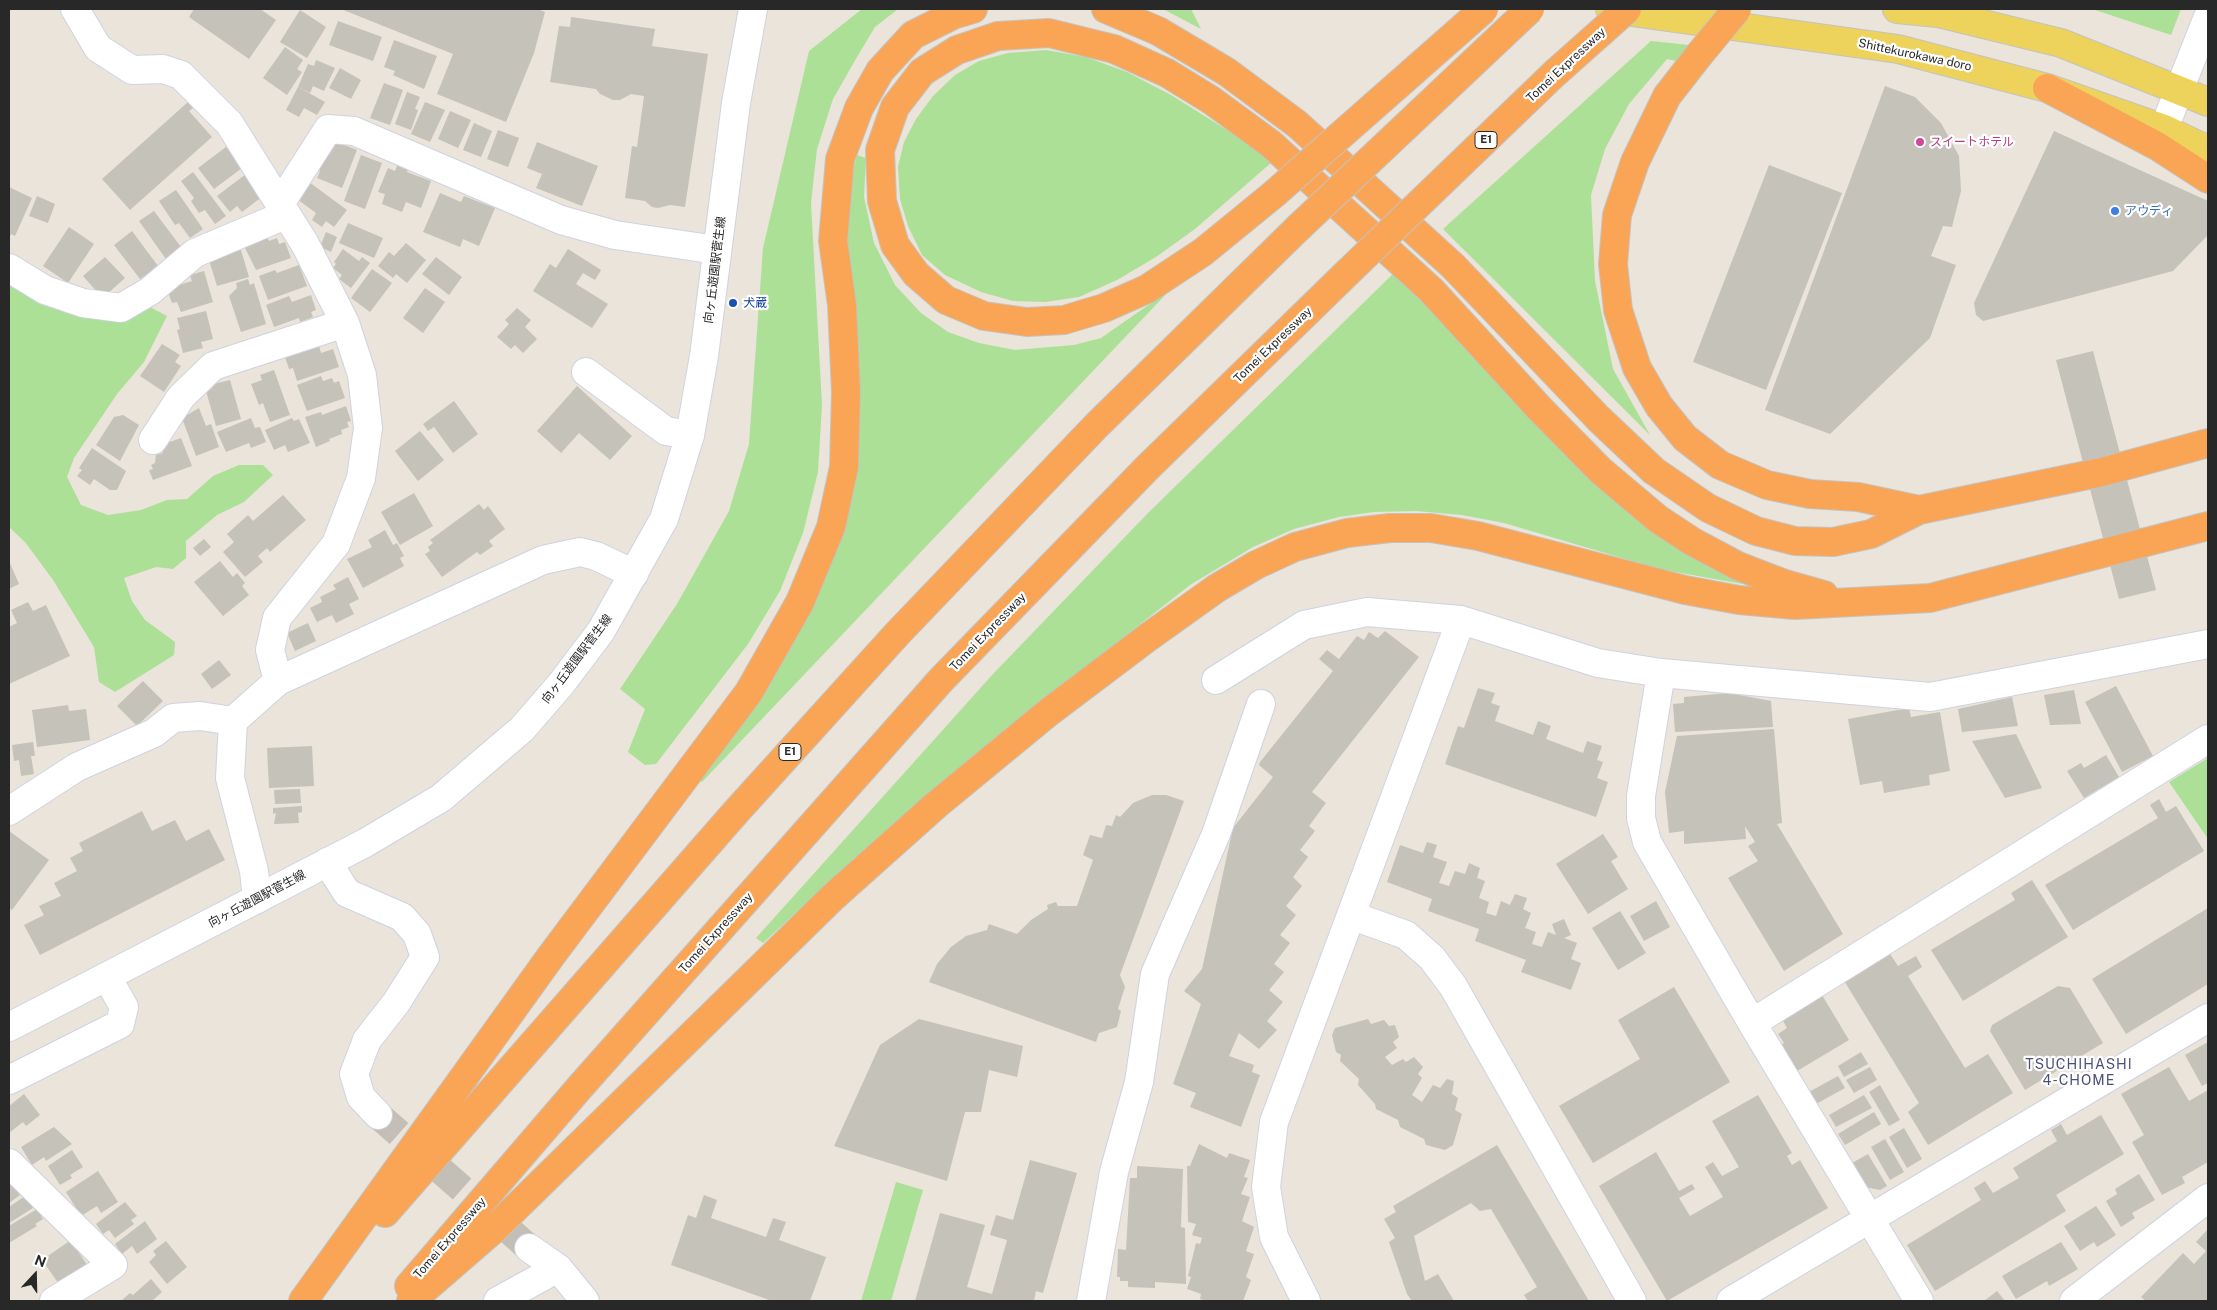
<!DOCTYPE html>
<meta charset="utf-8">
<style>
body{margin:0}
#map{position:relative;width:2217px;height:1310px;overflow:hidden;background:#eae4da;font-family:"Public Sans",sans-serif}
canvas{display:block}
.frame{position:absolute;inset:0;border:10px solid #282828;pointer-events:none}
.north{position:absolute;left:10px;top:1250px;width:50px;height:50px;-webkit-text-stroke:4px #fff;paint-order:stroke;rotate:21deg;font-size:14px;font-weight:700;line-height:20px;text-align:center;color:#282828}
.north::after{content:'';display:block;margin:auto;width:18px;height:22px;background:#282828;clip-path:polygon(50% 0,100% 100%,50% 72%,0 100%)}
</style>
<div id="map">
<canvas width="2217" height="1310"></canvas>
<div class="frame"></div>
<div class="north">N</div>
</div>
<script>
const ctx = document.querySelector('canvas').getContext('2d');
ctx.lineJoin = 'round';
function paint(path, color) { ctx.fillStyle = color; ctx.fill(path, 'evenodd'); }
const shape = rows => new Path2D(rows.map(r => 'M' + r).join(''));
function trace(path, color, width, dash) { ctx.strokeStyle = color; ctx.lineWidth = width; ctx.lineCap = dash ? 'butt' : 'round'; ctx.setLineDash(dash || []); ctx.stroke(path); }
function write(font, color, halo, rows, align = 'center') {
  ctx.font = font + ' "Public Sans","Noto Sans JP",sans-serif'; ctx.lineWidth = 4.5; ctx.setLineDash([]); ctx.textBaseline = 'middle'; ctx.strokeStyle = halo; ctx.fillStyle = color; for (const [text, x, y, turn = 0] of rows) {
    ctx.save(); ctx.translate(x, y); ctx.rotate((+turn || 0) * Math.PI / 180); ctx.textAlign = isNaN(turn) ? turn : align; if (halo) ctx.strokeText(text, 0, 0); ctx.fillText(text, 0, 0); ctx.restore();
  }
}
paint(shape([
 [862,9,898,9,875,27,857,57,833,99,817,149,811,203,822,405,818,472,803,533,780,591,748,644,656,764,645,765,628,752,645,709,620,689,677,604,729,511,749,444,763,248,809,51],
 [1163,9,1191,9,1201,29],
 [2092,9,2181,9,2171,35],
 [1651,41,1689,45,1676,61,1667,59,1629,104,1605,149,1591,195,1595,281,1613,369,1650,435,1443,229],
 [1046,50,1086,57,1127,72,1171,95,1227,130,1272,162,1195,229,1156,257,1117,280,1079,297,1045,302,1013,301,981,292,945,275,922,255,908,226,900,199,898,167,904,142,916,119,933,96,955,75,979,61,1008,53],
 [857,155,866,158,864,197,874,243,895,285,921,313,948,332,979,343,1015,350,1074,345,1101,338,1170,290,702,782,698,778,828,562,846,197],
 [1397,270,1688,550,1748,585,1659,569,1504,523,1462,515,1416,511,1374,512,1339,517,1294,529,1253,547,1190,585,969,759,856,857,763,943,756,938,993,674,1149,512],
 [9,280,148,306,167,316,144,362,117,394,74,458,67,477,81,505,108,515,141,510,167,500,187,499,213,476,239,465,263,465,273,475,244,502,217,515,186,541,186,558,173,569,156,567,124,578,132,601,145,620,175,642,174,655,115,692,99,682,94,647,53,580,25,542,9,527],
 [2208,758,2208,839,2169,782],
 [896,1182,923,1190,891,1301,861,1301]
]), '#ace097');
paint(shape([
 [194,9,260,9,276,20,249,59,189,17],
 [341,9,538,9,545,12,534,53,506,122,437,94,453,54],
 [300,10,326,27,307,58,280,42],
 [571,17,655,29,652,46,708,54,685,207,670,205,658,208,652,207,645,201,625,198,632,146,637,147,644,96,631,94,620,100,613,100,600,94,596,89,550,82,559,26,570,27],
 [338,21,382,37,373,61,329,45],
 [394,40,437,56,424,89,393,75,395,71,384,67],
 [285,47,303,60,297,69,302,72,287,95,263,78],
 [316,60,335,68,324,91,313,86,310,93,298,87,308,64,314,66],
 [340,68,361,80,351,99,329,88],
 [384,83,403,90,390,125,370,118],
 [1885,86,1915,97,1941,123,1959,156,1961,191,1952,227,1943,226,1931,256,1956,265,1930,338,1830,434,1765,410],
 [298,87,325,102,317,115,304,108,299,117,286,110],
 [407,92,420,97,415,109,418,110,411,130,395,124],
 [188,102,193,108,189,111,212,137,130,210,102,179],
 [425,102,445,110,430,142,411,134],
 [450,111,471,120,458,148,438,139],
 [474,123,492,131,481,157,463,150],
 [498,130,519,138,508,167,487,159],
 [2054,131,2208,201,2208,235,2173,271,1983,321,1976,315,1974,303],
 [332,140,357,150,342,188,317,178,320,171,317,169],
 [537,142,598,166,582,206,536,188,542,174,527,168],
 [226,147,242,168,214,189,198,168],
 [361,155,382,163,365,209,344,201],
 [400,159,410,164,407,172,431,181,421,208,406,202,402,212,382,204,385,194,378,192,388,168,395,171],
 [1769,165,1842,193,1766,390,1693,362],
 [193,172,226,216,215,224,205,210,199,213,191,201,194,198,181,181],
 [246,174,263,196,242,212,237,206,230,212,217,196],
 [309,182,347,210,334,227,326,221,322,227,312,220,316,213,297,199],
 [9,187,32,198,15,236,11,234,9,239],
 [176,190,203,229,190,238,179,223,175,225,159,201],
 [440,193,461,202,464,196,495,208,479,246,463,239,460,247,423,232],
 [37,196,55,204,48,223,29,216],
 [154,211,181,247,166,259,139,221],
 [348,223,383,238,374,258,339,243],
 [69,227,94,244,68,283,43,266],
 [132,231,158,266,140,279,114,245],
 [326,232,337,237,331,252,320,247],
 [267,237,269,241,277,238,279,244,285,242,291,258,256,270,244,246],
 [406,243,426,260,407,283,396,274,393,278,378,266,389,252,394,256],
 [343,249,359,261,362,257,370,263,351,288,339,279,342,275,333,268,336,264,334,262],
 [568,249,601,270,595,280,583,273,576,284,608,304,592,328,533,291,550,264,556,268],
 [241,250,249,277,217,286,209,260],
 [105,257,125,278,106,295,98,293,83,276],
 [436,257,462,277,449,295,422,274],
 [299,265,307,286,268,300,259,276,275,270,277,273],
 [372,269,392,283,370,312,351,298],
 [204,271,213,302,181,312,177,302,172,303,168,292,173,291,172,287,192,281,190,275],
 [248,279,250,285,254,283,266,324,241,332,229,296,237,288,236,283],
 [425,288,445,302,423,333,403,318],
 [311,295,316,310,311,312,313,317,300,322,299,318,274,327,266,305,289,296,292,302],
 [517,308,531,320,525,327,537,339,523,353,515,345,511,349,497,337,509,324,505,320],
 [206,311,213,339,201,342,203,348,183,353,177,330,180,329,177,318],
 [162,344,180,355,175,362,181,366,164,392,140,376],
 [319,346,321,353,333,349,339,367,297,381,293,368,289,369,285,357],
 [2093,351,2156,590,2119,599,2056,360],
 [274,370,290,415,270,422,263,403,259,405,251,384,262,380,260,375],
 [321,376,323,381,332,378,334,383,339,381,345,398,307,411,297,385],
 [230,380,241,419,216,426,206,391,212,389,210,385],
 [577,386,632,436,610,460,579,433,561,453,537,431],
 [454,401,478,434,453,453,434,427,428,431,423,424],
 [346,406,351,421,347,422,349,427,341,430,342,434,329,439,330,441,316,447,305,417,321,412,322,415],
 [199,408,206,426,211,424,219,447,196,456,182,418],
 [123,415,139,425,120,461,96,445,114,417],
 [251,418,255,428,260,427,266,442,251,448,249,443,226,452,217,432],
 [292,418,294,421,299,419,310,443,288,452,285,445,274,450,265,430],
 [420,431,444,460,418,481,395,451],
 [181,438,192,466,153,480,149,470,153,469,151,465,155,463,156,455,163,453,162,448,168,445,167,443],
 [92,448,126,471,117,490,110,490,94,479,90,485,77,476,82,470,79,468],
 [414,493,433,526,400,545,381,512],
 [283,495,306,520,270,552,267,548,258,556,263,562,245,577,223,552,234,542,227,534,248,515,253,521],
 [479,504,484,510,488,506,505,529,489,541,493,546,480,555,477,552,442,577,425,554,430,551,428,547,433,543,430,540],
 [385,530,393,545,397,543,404,556,400,558,404,566,363,588,347,559,372,547,368,540],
 [204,539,211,547,200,556,193,548],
 [9,561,19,584,9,589],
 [220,561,233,577,237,573,245,583,242,586,249,595,223,616,194,582],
 [348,577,359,599,349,604,354,614,336,623,332,615,317,622,310,608,322,602,320,597,336,589,333,585],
 [28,602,33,611,46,605,70,656,9,684,9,627,17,623,11,610],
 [308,623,316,641,295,651,287,633],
 [1385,631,1419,657,1312,792,1326,803,1309,826,1315,831,1300,850,1308,857,1293,877,1302,886,1286,906,1296,915,1280,935,1290,943,1274,964,1284,972,1269,990,1283,1002,1267,1021,1277,1030,1259,1049,1239,1033,1229,1056,1254,1065,1252,1072,1260,1075,1241,1127,1190,1107,1196,1093,1173,1084,1201,1004,1184,991,1202,969,1233,828,1273,777,1259,765,1260,762,1333,671,1319,659,1327,650,1339,659,1357,636,1364,640,1369,632,1378,638],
 [219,660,231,675,212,689,201,674],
 [143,681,163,701,137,726,117,706],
 [2116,686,2153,756,2122,772,2085,702],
 [1478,688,1495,693,1491,703,1500,706,1495,721,1533,735,1538,721,1551,726,1546,739,1583,753,1587,741,1602,746,1597,760,1603,762,1597,778,1608,782,1596,817,1445,764,1458,726,1464,728],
 [2074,690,2081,724,2050,725,2044,695],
 [1729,693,1771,701,1773,727,1675,732,1673,704,1684,703,1684,697],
 [2012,697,2018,726,1962,732,1958,709],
 [68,705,69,711,86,709,90,740,37,747,32,710],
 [1909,708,1911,717,1940,712,1950,771,1929,775,1930,785,1884,793,1882,781,1860,785,1848,719],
 [1774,729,1782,823,1777,824,1843,934,1784,971,1728,878,1758,861,1748,846,1755,842,1745,826,1746,839,1684,844,1684,831,1669,833,1665,792,1677,736],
 [2016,734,2042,788,2005,798,1972,741],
 [33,742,35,756,31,756,34,774,21,776,19,760,14,761,12,745],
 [312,746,314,786,269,788,267,748],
 [2106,755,2119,777,2084,798,2067,771,2081,763,2084,768],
 [300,789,301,803,275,804,274,790],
 [1152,795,1166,795,1184,801,1120,975,1125,987,1118,1009,1121,1011,1117,1027,1099,1033,1096,1042,929,982,937,964,951,947,966,936,987,930,989,924,1017,934,1031,920,1048,909,1047,905,1056,902,1058,906,1077,906,1093,860,1083,855,1090,835,1102,838,1106,825,1112,826,1116,815,1120,817,1133,803],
 [2159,799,2166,812,2176,806,2204,851,2073,930,2045,885,2158,818,2150,805],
 [302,806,302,812,298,813,299,823,274,824,276,813,273,814,273,808],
 [142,811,152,831,175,820,186,841,209,829,225,860,40,955,24,925,44,915,39,906,61,896,54,883,77,871,70,858,83,851,79,843],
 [9,831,49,860,12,910,9,908],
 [1603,834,1618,857,1611,861,1628,889,1588,914,1556,864],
 [1427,842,1437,845,1433,857,1447,862,1439,883,1449,886,1455,871,1465,874,1469,863,1480,868,1477,878,1485,881,1479,898,1489,902,1486,913,1496,916,1501,901,1510,905,1515,894,1527,898,1523,909,1531,913,1525,928,1536,932,1532,944,1542,947,1548,932,1556,935,1552,924,1564,919,1571,935,1564,938,1577,943,1571,959,1581,963,1571,990,1521,972,1526,960,1475,941,1479,929,1428,911,1432,899,1387,882,1400,845,1423,853],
 [2032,880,2068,937,1963,1001,1931,950,2015,900,2011,893],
 [1656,901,1670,927,1644,941,1630,916],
 [2208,908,2208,984,2126,1034,2092,979],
 [1620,911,1646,953,1618,970,1592,928],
 [1888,951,1898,966,1916,956,1922,967,1908,976,1965,1068,1988,1054,2013,1093,1928,1145,1908,1112,1919,1103,1843,979],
 [2058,986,2070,988,2103,1043,2025,1090,1990,1031,1992,1025],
 [1674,987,1730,1082,1593,1163,1559,1106,1640,1059,1618,1020],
 [1822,995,1849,1040,1797,1071,1781,1045,1784,1043,1778,1034,1787,1028,1782,1019],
 [919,1019,1023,1046,1017,1077,989,1070,981,1112,965,1112,947,1181,834,1146,880,1045],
 [1368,1019,1371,1024,1384,1020,1389,1026,1395,1025,1399,1037,1393,1042,1397,1048,1385,1057,1392,1065,1403,1059,1406,1062,1414,1057,1423,1067,1418,1074,1422,1078,1412,1095,1422,1102,1433,1085,1440,1088,1447,1079,1454,1081,1452,1094,1458,1098,1455,1110,1462,1114,1453,1145,1445,1150,1426,1145,1424,1139,1400,1127,1398,1120,1376,1109,1375,1104,1358,1085,1359,1079,1340,1061,1341,1055,1336,1052,1332,1035,1335,1028],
 [2208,1042,2208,1083,2202,1086,2185,1055],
 [1861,1052,1868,1064,1844,1077,1838,1066],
 [1870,1067,1877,1080,1854,1093,1846,1080],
 [2169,1067,2189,1101,2208,1090,2208,1162,2182,1177,2185,1183,2162,1195,2132,1142,2144,1135,2121,1094],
 [1838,1076,1845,1088,1816,1104,1809,1092],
 [1880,1085,1900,1120,1889,1126,1869,1092],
 [24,1094,40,1115,26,1126,23,1122,9,1133,9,1106],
 [1758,1095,1792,1153,1787,1156,1792,1165,1800,1160,1828,1208,1667,1301,1599,1186,1656,1152,1679,1191,1692,1184,1695,1189,1679,1198,1690,1216,1723,1197,1705,1167,1713,1162,1722,1176,1739,1167,1712,1121],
 [1864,1095,1872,1108,1836,1127,1829,1115],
 [1874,1112,1881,1124,1845,1145,1838,1134],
 [2101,1115,2124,1154,2056,1195,2066,1211,1935,1291,1907,1245,1981,1200,1974,1188,1985,1181,1993,1193,2019,1178,2013,1168,2057,1141,2051,1130,2061,1124,2067,1135],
 [54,1127,72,1144,46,1161,44,1157,32,1165,21,1147],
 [1904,1128,1922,1159,1907,1168,1889,1137],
 [1885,1139,1904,1172,1890,1180,1871,1147],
 [1199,1144,1227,1158,1229,1153,1250,1160,1244,1177,1248,1178,1241,1194,1250,1197,1242,1221,1254,1227,1246,1251,1254,1254,1246,1277,1251,1280,1243,1301,1207,1301,1200,1299,1201,1294,1187,1289,1191,1277,1188,1276,1196,1243,1200,1244,1202,1238,1192,1235,1196,1224,1188,1222,1187,1166,1190,1166],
 [1497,1145,1589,1301,1528,1301,1524,1295,1537,1287,1491,1209,1480,1211,1471,1203,1414,1236,1425,1281,1438,1274,1454,1301,1412,1301,1407,1294,1389,1242,1395,1238,1384,1219,1396,1212,1393,1206],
 [72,1150,83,1167,70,1175,72,1178,60,1185,48,1166],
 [1868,1154,1887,1186,1880,1190,1865,1187,1852,1163],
 [1030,1160,1077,1173,1043,1293,1036,1291,1034,1301,915,1301,940,1213,985,1225,967,1287,992,1294,1007,1240,990,1235,996,1215,1013,1220],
 [1137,1166,1183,1169,1181,1227,1185,1228,1186,1284,1155,1282,1155,1288,1128,1287,1128,1281,1120,1281,1120,1277,1117,1277,1118,1249,1126,1250,1130,1178,1137,1178],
 [98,1171,118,1202,101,1213,97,1206,81,1216,66,1192],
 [2139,1174,2155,1200,2132,1213,2135,1218,2121,1227,2106,1201,2117,1194,2115,1189],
 [13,1184,20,1195,9,1203,9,1186],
 [704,1195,717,1200,711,1218,766,1237,773,1218,786,1222,779,1240,826,1257,810,1301,772,1301,671,1265,688,1215,696,1218],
 [25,1196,33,1208,9,1223,9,1207],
 [125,1202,137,1216,131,1220,134,1224,115,1238,109,1230,103,1234,96,1224],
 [2096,1206,2116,1235,2097,1247,2094,1242,2080,1251,2064,1226],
 [37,1209,43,1219,35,1224,37,1226,9,1243,9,1226],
 [145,1221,157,1239,137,1254,132,1246,122,1254,115,1244],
 [2208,1229,2208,1301,2146,1301,2141,1297,2183,1253,2194,1264,2206,1251,2196,1242],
 [71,1240,87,1265,59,1284,42,1260],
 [166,1241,187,1267,167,1284,149,1262,156,1255,153,1251],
 [2061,1242,2078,1269,2049,1286,2047,1281,2016,1299,2002,1276],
 [151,1279,162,1292,152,1301,121,1301,130,1293,133,1295],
 [1997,1291,2005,1301,1984,1301]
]), '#c5c2b9');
trace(shape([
 [378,1115,529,1248]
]), '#c3beb6', 28, [28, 14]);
const minor = shape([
 [75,9,98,48,132,70,163,69,181,75,229,123,305,244,345,323,362,375,368,428,361,478,336,544,277,618,270,650,278,681],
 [280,204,328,129,354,131,561,220,615,235,717,250],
 [9,268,45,290,83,303,121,308,150,291,195,253,285,215],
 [586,372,666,431,690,435],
 [153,440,181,397,213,366,345,323],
 [1661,673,1641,796,1641,818,1647,842,1752,1023,1919,1301],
 [1216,680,1304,625,1367,612,1461,620,1598,663,1661,673,1930,697,2208,644],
 [9,811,77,767,154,733,173,718,200,716,233,721],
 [327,862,347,893,402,917,417,934,425,957,396,1003,367,1040,354,1074,361,1097,378,1115],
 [257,899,254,871,230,778,233,721,278,681,543,560,580,552,596,556,634,574],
 [1353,916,1406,935,1432,958,1453,986,1632,1301],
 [1752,1023,2208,739],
 [9,1080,120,1024,124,1007,107,977],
 [9,1163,113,1265,54,1301],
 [529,1248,558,1268,585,1301],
 [498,1301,558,1268],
 [1091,1301,1114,1172,1139,1082,1155,974,1216,834,1261,704],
 [1306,1301,1274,1237,1266,1187,1274,1122,1461,620],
 [1731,1301,2208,1018],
 [2074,1301,2208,1198]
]);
const tertiary = shape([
 [2157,146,2208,17],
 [9,1027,365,843,441,798,522,729,561,684,601,631,664,519,690,435,704,356,736,103,753,9]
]);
const primary = shape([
 [1610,9,1898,49,2047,88,2164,129,2208,150],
 [1897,9,1938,13,2061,43,2208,102]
]);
const motorway = shape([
 [1106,9,1158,31,1227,72,1297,124,1453,266,1598,418,1654,471,1708,508,1756,531,1795,541,1833,542,1871,534,1919,510,2102,472,2208,443],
 [1699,55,1667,96,1635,162,1617,215,1613,264,1618,310,1637,368,1659,406,1685,438,1720,465,1767,485,1810,494,1858,497,1919,510],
 [2047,88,2157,146,2208,179],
 [1274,194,1203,252,1147,289,1104,308,1064,320,1027,322,984,316,946,300,916,274,895,245,882,201,880,150,895,107,922,72,957,50,998,36,1049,33,1114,49,1167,73,1211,100,1271,144,1431,290,1540,409,1601,471,1658,519,1693,542,1738,566,1785,584,1824,595],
 [385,1213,735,813,897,634,1097,425,1298,228],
 [409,1286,580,1087,941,680,1147,468,1347,273],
 [303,1301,551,956,749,692,800,602,831,527,844,467,846,392,842,305,833,241,840,159,859,108,880,71,913,35,953,15,973,9],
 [411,1301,493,1230,833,897,936,805,1049,712,1147,638,1217,588,1256,565,1295,547,1347,533,1390,528,1431,528,1478,536,1685,590,1739,600,1795,605,1930,598,2208,526]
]);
trace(minor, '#cfd2e1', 30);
trace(tertiary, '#cfd2e1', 30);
trace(primary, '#c3c3c3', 30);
trace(motorway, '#c3c3c3', 30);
trace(minor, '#fff', 28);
trace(tertiary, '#fff', 28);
trace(primary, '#edd35c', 28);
trace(motorway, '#faa555', 28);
const motorwayBridge = shape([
 [1699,55,1737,9],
 [1274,194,1484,9],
 [1298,228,1530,9],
 [1347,273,1554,74,1627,9]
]);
trace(motorwayBridge, '#c3c3c3', 30, []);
trace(motorwayBridge, '#faa555', 28);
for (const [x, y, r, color] of [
 [1920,142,5,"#d1479c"],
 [2115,211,5,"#3f7fe0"],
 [733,303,5,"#1a4fb4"]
]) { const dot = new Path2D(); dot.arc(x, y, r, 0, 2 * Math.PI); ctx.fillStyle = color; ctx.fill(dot); trace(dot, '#fff', 2); }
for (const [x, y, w] of [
 [1486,140,22],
 [790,752,22]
]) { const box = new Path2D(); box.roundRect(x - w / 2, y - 8.5, w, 17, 4); ctx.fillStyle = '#fff'; ctx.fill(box); trace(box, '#282828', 1); }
write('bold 11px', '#282828', null, [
 ["E1",1486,140],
 ["E1",790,752]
]);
write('12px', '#282828', '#fff', [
 ["Shittekurokawa doro",1915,55,12],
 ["Tomei Expressway",1566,65,-43],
 ["向ヶ丘遊園駅菅生線",715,270,-83],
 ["Tomei Expressway",1273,345,-44],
 ["Tomei Expressway",988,632,-46],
 ["向ヶ丘遊園駅菅生線",577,659,-53],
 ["向ヶ丘遊園駅菅生線",257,899,-28],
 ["Tomei Expressway",716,933,-48],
 ["Tomei Expressway",450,1238,-49]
]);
write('12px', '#b23c85', '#fff', [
 ["スイートホテル",1930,142]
], 'left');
write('12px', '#366cbe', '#fff', [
 ["アウディ",2125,211]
], 'left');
write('12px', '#164399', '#fff', [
 ["犬蔵",743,303]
], 'left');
ctx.letterSpacing = '1px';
write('14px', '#4a5077', '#fff', [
 ["TSUCHIHASHI",2079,1065],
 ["4-CHOME",2079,1081]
]);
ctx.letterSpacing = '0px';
</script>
